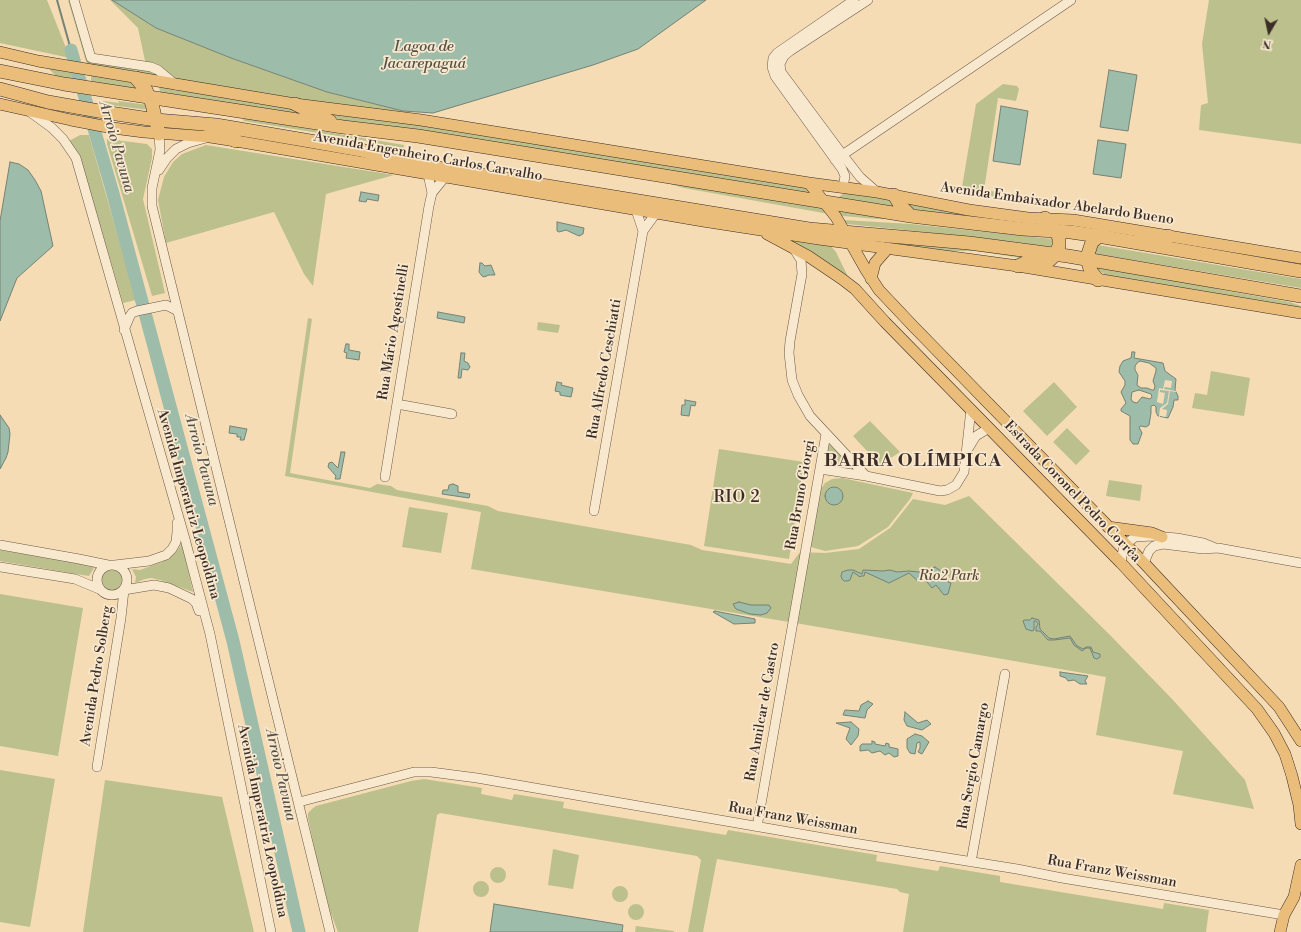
<!DOCTYPE html>
<meta charset="utf-8">
<style>
body{margin:0}
#map{position:relative;width:1301px;height:932px;overflow:hidden;background:#f5dcb4;font-family:"Libre Bodoni",serif}
canvas{display:block}
.north{position:absolute;left:1249px;top:12px;width:40px;height:40px;-webkit-text-stroke:3px #f8e8ce;paint-order:stroke;rotate:189deg;font-size:11px;font-weight:700;line-height:16px;text-align:center;color:#3b2c27}
.north::after{content:'';display:block;margin:auto;width:14px;height:18px;background:#3b2c27;clip-path:polygon(50% 0,100% 100%,50% 72%,0 100%)}
</style>
<div id="map">
<canvas width="1301" height="932"></canvas>
<div class="north">N</div>
</div>
<script>
const ctx = document.querySelector('canvas').getContext('2d');
ctx.lineJoin = 'round';
function paint(path, color) { ctx.fillStyle = color; ctx.fill(path, 'evenodd'); }
const shape = rows => new Path2D(rows.map(r => 'M' + r).join(''));
function trace(path, color, width, dash) { ctx.strokeStyle = color; ctx.lineWidth = width; ctx.lineCap = dash ? 'butt' : 'round'; ctx.setLineDash(dash || []); ctx.stroke(path); }
function write(font, color, halo, rows, align = 'center') {
  ctx.font = font + ' "Libre Bodoni",serif'; ctx.lineWidth = 3.5; ctx.setLineDash([]); ctx.textBaseline = 'middle'; ctx.strokeStyle = halo; ctx.fillStyle = color; for (const [text, x, y, turn = 0] of rows) {
    ctx.save(); ctx.translate(x, y); ctx.rotate((+turn || 0) * Math.PI / 180); ctx.textAlign = isNaN(turn) ? turn : align; if (halo) ctx.strokeText(text, 0, 0); ctx.fillText(text, 0, 0); ctx.restore();
  }
}
paint(shape([
 [0,0,47,0,70,58,0,43],
 [68,0,71,0,88,60,147,70,138,28,110,0,112,0,156,28,231,58,327,92,403,111,357,109,87,65],
 [1209,0,1301,0,1301,144,1199,130,1201,105,1208,103,1202,44],
 [47,67,76,72,77,79,56,76],
 [91,75,126,81,134,84,142,92,91,81],
 [1003,84,1017,86,1019,89,1016,101,998,98,984,190,1064,202,1063,205,1040,204,961,193,976,104],
 [159,86,282,106,316,118,160,92],
 [103,101,119,103,118,101,148,105,149,110,102,104],
 [324,113,420,123,802,186,810,191,812,194,350,123,324,114],
 [244,118,404,145,403,150,362,140,244,121,243,119],
 [80,135,89,135,136,300,123,303,84,170,81,162,69,141],
 [107,139,147,144,152,149,152,158,143,199,165,293,152,296,107,144],
 [206,145,394,175,326,194,313,286,304,274,274,212,166,243,158,200,164,177,173,162,182,154],
 [660,181,819,207,829,214,684,188],
 [844,193,850,193,891,200,899,210,834,201],
 [906,203,1043,225,912,210],
 [836,209,906,219,877,219,843,216,841,215],
 [843,220,911,224,1053,239,1052,247,990,239,847,224,845,223],
 [781,239,831,246,836,252,851,283],
 [857,240,973,248,1040,258,1034,260,976,251,944,251],
 [1098,245,1301,279,1301,288,1097,254,1095,253,1094,249],
 [1097,267,1153,274,1222,290,1290,302,1301,306,1301,309,1106,275,1098,270],
 [308,318,312,319,290,473,370,488,377,484,391,486,397,490,488,506,498,511,691,545,702,550,791,564,800,552,825,553,859,549,890,528,913,499,945,505,969,496,1110,635,1173,700,1245,780,1254,809,1173,794,1183,751,1096,735,1106,677,807,625,471,569,481,512,285,476],
 [538,322,560,325,558,333,537,330],
 [1211,371,1250,378,1244,416,1192,408,1195,393,1207,395],
 [1054,382,1077,407,1047,436,1023,411],
 [870,421,900,452,880,465,853,436],
 [1067,428,1090,451,1076,465,1053,442],
 [828,444,830,445,846,461,847,463,845,466,826,465,824,461],
 [719,449,804,462,789,559,704,546],
 [842,478,913,493,910,499,888,527,858,546,825,551,811,547,820,490,825,483,832,479],
 [1109,480,1142,485,1140,501,1106,496],
 [409,507,448,513,441,553,402,547],
 [182,543,193,592,160,580,151,578,145,579,135,583,136,577,132,569,140,570,162,562,177,551],
 [0,550,95,566,89,576,76,574,0,561],
 '101 581a11 11 0 1 1 22 0a11 11 0 1 1-22 0Z',
 [0,594,83,608,58,756,0,746],
 [0,770,55,779,30,927,0,922],
 [424,779,482,788,481,794,512,800,514,794,564,802,563,808,726,835,728,830,877,855,876,861,938,871,940,866,1000,876,1000,882,1163,909,1164,903,1209,910,1206,932,903,932,909,894,900,892,897,889,717,859,703,932,688,932,701,860,697,856,440,813,437,815,418,932,338,932,330,911,319,869,308,818,308,813,312,809,316,806,411,781],
 [105,780,222,797,254,932,83,932],
 [553,849,579,855,573,889,548,885],
 '490 875a8 8 0 1 1 16 0a8 8 0 1 1-16 0Z',
 '473 889a8 8 0 1 1 16 0a8 8 0 1 1-16 0Z',
 '612 894a8 8 0 1 1 16 0a8 8 0 1 1-16 0Z',
 '628 912a8 8 0 1 1 16 0a8 8 0 1 1-16 0Z',
 [636,926,674,931,674,932,635,932]
]), '#bcc08c');
const water = shape([
 [112,0,706,0,638,49,593,65,433,113,403,111,327,92,231,58,156,28,112,0],
 [1109,70,1137,75,1128,131,1100,127,1109,70],
 [1001,106,1028,111,1020,165,993,161,1001,106],
 [1098,140,1126,144,1121,178,1093,174,1098,140],
 [10,162,19,164,28,170,35,180,41,191,53,246,17,278,0,321,0,221,10,162],
 [361,192,379,195,378,201,367,199,366,202,359,201,361,192],
 [557,222,584,228,583,234,579,236,566,230,559,232,557,231,557,222],
 [480,263,482,263,485,266,491,265,495,275,489,275,484,277,482,276,479,272,480,263],
 [438,312,465,317,464,323,437,318,438,312],
 [346,344,349,344,349,350,360,352,359,360,346,358,347,353,344,352,346,344],
 [1132,352,1135,352,1134,358,1163,363,1165,371,1176,379,1175,390,1178,396,1178,400,1174,400,1173,407,1168,418,1158,416,1156,412,1156,407,1154,405,1151,406,1151,413,1149,425,1146,427,1141,426,1139,427,1142,433,1138,444,1133,444,1130,440,1130,416,1121,411,1121,409,1126,403,1121,392,1125,385,1125,381,1119,372,1120,366,1123,361,1131,358,1132,352],
 [1140,361,1149,363,1156,368,1156,371,1153,381,1155,386,1154,390,1152,390,1147,388,1141,388,1137,385,1138,375,1135,370,1135,366,1137,363,1140,361],
 [1139,390,1151,394,1152,397,1150,399,1142,397,1137,403,1133,402,1131,399,1132,392,1139,390],
 [461,353,465,353,464,361,468,363,470,367,468,370,462,369,461,378,458,378,461,353],
 [557,382,562,383,561,385,573,388,571,397,560,395,560,392,555,391,557,382],
 [685,400,696,402,695,406,691,405,689,416,681,415,682,405,685,405,685,400],
 [0,415,9,428,10,434,8,452,6,458,0,469,0,415],
 [230,426,247,429,244,440,240,440,241,437,237,437,237,434,229,433,230,426],
 [341,452,345,452,340,479,335,479,336,476,328,467,329,463,332,462,338,468,341,452],
 [453,484,458,486,458,492,470,494,469,498,442,494,443,490,448,490,449,485,453,484],
 '825 496a9 9 0 1 1 18 0a9 9 0 1 1-18 0Z',
 [935,567,941,571,948,582,951,583,948,594,944,595,936,585,932,588,923,577,919,582,909,573,889,583,865,572,864,576,861,576,860,577,853,572,850,580,848,581,844,581,842,579,841,576,842,572,848,570,853,570,862,574,863,570,883,571,890,570,897,572,909,571,928,573,929,570,935,567],
 [739,602,751,605,769,605,771,608,767,613,761,615,750,614,736,609,733,604,739,602],
 [715,611,755,619,755,623,734,624,713,612,715,611],
 [1032,618,1039,620,1040,629,1049,638,1054,639,1070,636,1077,646,1083,649,1086,647,1091,647,1093,652,1100,654,1100,657,1097,659,1094,658,1090,648,1086,648,1082,651,1074,645,1070,638,1054,640,1048,640,1040,631,1036,631,1036,627,1038,624,1036,621,1034,621,1034,630,1032,631,1026,629,1023,621,1024,620,1030,620,1032,618],
 [1060,672,1088,676,1085,681,1087,684,1080,684,1074,680,1068,681,1066,678,1060,676,1060,672],
 [868,701,873,704,867,710,865,718,843,715,845,710,859,711,861,705,868,701],
 [905,712,918,723,927,720,931,724,922,730,907,726,904,720,905,712],
 [851,722,859,729,858,736,851,745,846,739,850,728,836,723,851,722],
 [915,734,922,736,929,742,922,754,918,752,920,748,920,742,917,743,915,754,910,753,907,748,907,739,915,734],
 [872,741,875,742,875,744,885,746,886,743,889,744,889,747,898,749,898,756,894,757,889,753,885,755,880,751,872,753,868,750,860,751,860,746,862,744,872,744,872,741],
 [494,904,623,925,622,932,490,932,494,904]
]);
paint(water, '#9dbca9');
trace(water, '#768275', 1);
paint(shape([
 [1165,380,1172,381,1171,388,1165,387,1164,389,1176,391,1176,392,1170,391,1168,404,1162,409,1167,410,1166,417,1160,416,1160,417,1159,417,1160,408,1167,403,1169,391,1160,390,1160,392,1165,393,1163,404,1157,402,1159,388,1163,389]
]), '#f5dcb4');
trace(shape([
 [57,0,71,50]
]), '#768275', 2);
trace(shape([
 [71,50,112,190,233,641,299,932]
]), '#9dbca9', 13);
const minor = shape([
 [74,0,91,58,151,67,158,70,176,85],
 [868,0,790,51,784,56,780,64,781,72,842,154,860,177,877,192],
 [30,112,52,128,63,139,76,158,185,539,210,634,271,932],
 [159,134,160,150,152,188,152,206,330,932],
 [835,160,1071,0],
 [159,170,167,158,176,149,188,143,206,138],
 [428,174,432,193],
 [843,187,845,176,842,169,775,76,772,67,773,58,777,53,854,0],
 [636,210,643,231],
 [794,249,801,260,802,274,790,341,789,353,792,380,798,395,810,416,866,476],
 [124,330,130,316,132,313,137,311,166,305,178,311],
 [397,404,452,414],
 [968,449,976,436,989,428],
 [820,469,866,476,940,491,947,490,956,485,964,472,971,409],
 [385,477,429,206,432,193,445,177],
 [594,511,643,231,656,213],
 [0,545,79,559,108,565],
 [1121,563,1123,550,1126,544,1135,537,1152,536,1177,538,1203,543,1213,547],
 [1144,563,1149,551,1154,546,1163,544,1203,549,1218,548,1301,563],
 '97 580a15 15 0 1 1 30 0a15 15 0 1 1-30 0Z',
 [115,565,149,561,166,555,172,549,176,542,177,532,177,523],
 [0,567,75,579,99,589],
 [97,767,121,618,124,590,154,585,169,588,192,599,196,603,199,611],
 [299,802,414,772,431,772,477,778,841,841,1017,869,1062,878,1284,915],
 [757,827,826,434],
 [971,862,1005,674]
]);
const major = shape([
 [0,52,38,61,295,104,421,120,809,183,877,192,969,210,1028,218,1073,220,1301,258],
 [0,104,71,120,113,128,144,132,210,137,236,141,703,221,819,239,1018,266,1301,313],
 [809,183,836,217,866,270,879,290,913,326,1144,563,1279,707,1301,741],
 [767,234,808,256,842,279,855,289,885,322,1121,563,1257,709,1274,733,1285,754,1292,776,1299,805,1301,824],
 [871,279,875,263,888,248],
 [1108,527,1152,533,1162,537],
 [1280,932,1284,915,1294,897,1301,865]
]);
const highway = shape([
 [0,71,64,84,343,127,418,136,911,216,1023,229,1071,232,1098,236,1301,271],
 [136,78,146,90,152,104,159,134],
 [0,89,48,102,110,113,156,120,216,125,310,141,361,150,413,164,809,229,969,243,1068,256,1301,296],
 [295,104,330,121],
 [210,131,221,134,236,141],
 [894,195,900,205,911,216],
 [1144,237,1157,239,1168,236],
 [1018,266,1027,262,1039,264,1044,263,1050,260,1055,255,1059,246,1059,238,1053,227,1045,218],
 [1098,280,1093,274,1090,269,1087,259,1088,254,1092,242,1103,233]
]);
trace(minor, '#6a584a', 10);
trace(major, '#3b2c27', 12);
trace(highway, '#3b2c27', 14);
trace(minor, '#f8e8ce', 9);
trace(major, '#eabe7a', 11);
trace(highway, '#eabe7a', 13);
write('14px', '#3b2c27', '#f8e8ce', [
 ["Avenida Engenheiro Carlos Carvalho",428,157,10],
 ["Avenida Embaixador Abelardo Bueno",1057,204,8],
 ["Rua Mário Agostinelli",394,332,-81],
 ["Rua Alfredo Ceschiatti",605,369,-80],
 ["Estrada Coronel Pedro Corrêa",1072,492,46],
 ["Rua Bruno Giorgi",801,495,-80],
 ["Avenida Imperatriz Leopoldina",188,504,74],
 ["Avenida Pedro Solberg",97,676,-81],
 ["Rua Amilcar de Castro",763,712,-80],
 ["Rua Sergio Camargo",974,766,-80],
 ["Rua Franz Weissman",793,819,10],
 ["Avenida Imperatriz Leopoldina",262,821,78],
 ["Rua Franz Weissman",1112,872,10]
]);
write('italic 14px', '#554a3b', '#f8e8ce', [
 ["Rio2 Park",949,577]
]);
write('italic 15px', '#545048', '#f8e8ce', [
 ["Lagoa de",424,47],
 ["Jacarepaguá",424,64],
 ["Arroio Pavuna",116,147,74],
 ["Arroio Pavuna",201,460,75],
 ["Arroio Pavuna",280,775,77]
]);
ctx.letterSpacing = '1px';
write('16px', '#3b2c27', '#f8e8ce', [
 ["RIO 2",737,498]
]);
ctx.letterSpacing = '0px';
ctx.letterSpacing = '1px';
write('bold 18px', '#3b2c27', '#f8e8ce', [
 ["BARRA OLÍMPICA",913,462]
]);
ctx.letterSpacing = '0px';
</script>
